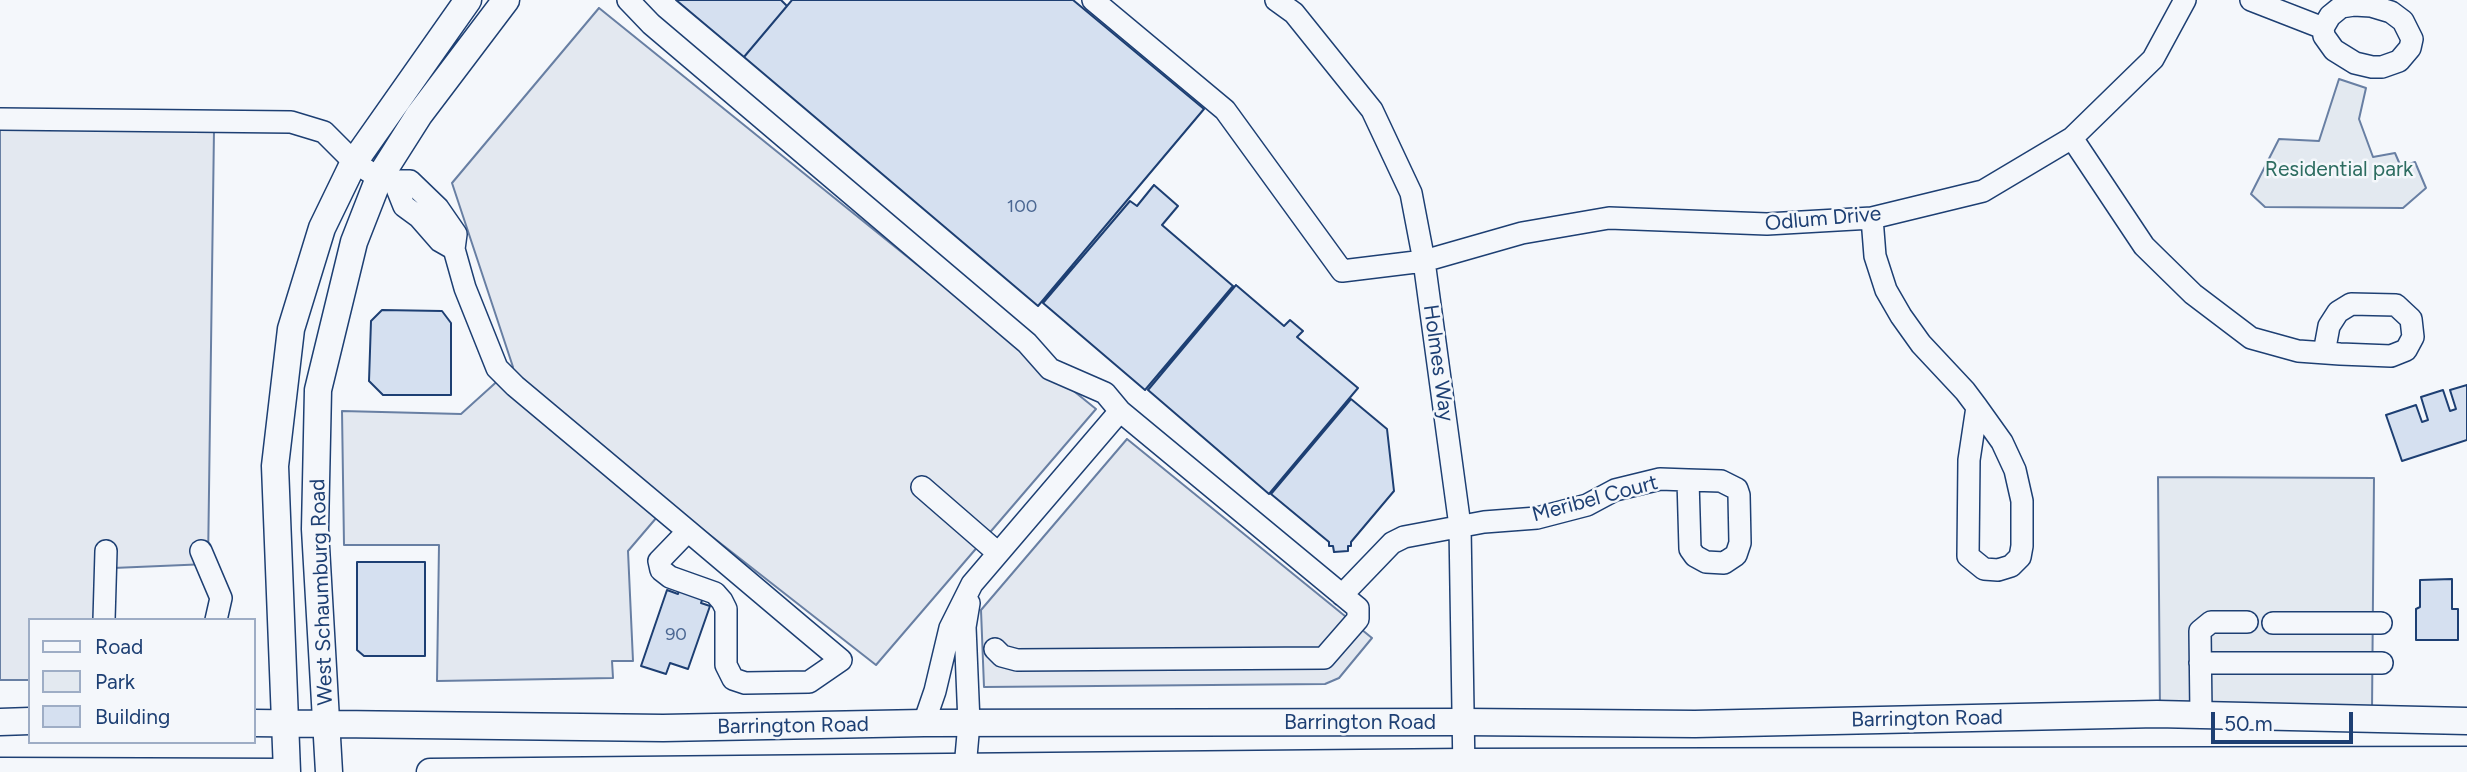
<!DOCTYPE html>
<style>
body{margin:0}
#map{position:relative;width:2467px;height:772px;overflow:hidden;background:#f4f7fb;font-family:Figtree,sans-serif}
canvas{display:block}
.legend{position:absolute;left:28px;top:618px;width:228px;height:126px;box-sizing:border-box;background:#f4f7fb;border:2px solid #9eadc5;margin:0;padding:9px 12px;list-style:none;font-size:21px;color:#1d3f73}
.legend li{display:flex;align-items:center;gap:14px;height:35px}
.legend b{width:35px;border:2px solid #9eadc5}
.scale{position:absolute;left:2211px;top:712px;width:142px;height:32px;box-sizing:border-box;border:4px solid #1d3f73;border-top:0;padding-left:9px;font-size:21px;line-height:24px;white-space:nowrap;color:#1d3f73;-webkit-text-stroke:5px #f4f7fb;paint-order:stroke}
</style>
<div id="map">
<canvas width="2467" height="772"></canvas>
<ul class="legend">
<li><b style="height:9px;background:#f4f7fb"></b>Road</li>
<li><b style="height:19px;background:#e3e9f0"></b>Park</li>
<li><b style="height:19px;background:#d5e0f0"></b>Building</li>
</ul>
<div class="scale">50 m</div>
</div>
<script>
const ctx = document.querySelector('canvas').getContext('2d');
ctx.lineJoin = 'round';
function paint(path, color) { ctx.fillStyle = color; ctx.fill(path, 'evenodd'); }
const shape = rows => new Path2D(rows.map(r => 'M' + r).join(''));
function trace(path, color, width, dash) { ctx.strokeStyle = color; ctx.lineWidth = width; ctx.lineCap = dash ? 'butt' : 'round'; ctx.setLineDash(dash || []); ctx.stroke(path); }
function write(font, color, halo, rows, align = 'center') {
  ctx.font = font + ' Figtree,sans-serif'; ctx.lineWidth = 5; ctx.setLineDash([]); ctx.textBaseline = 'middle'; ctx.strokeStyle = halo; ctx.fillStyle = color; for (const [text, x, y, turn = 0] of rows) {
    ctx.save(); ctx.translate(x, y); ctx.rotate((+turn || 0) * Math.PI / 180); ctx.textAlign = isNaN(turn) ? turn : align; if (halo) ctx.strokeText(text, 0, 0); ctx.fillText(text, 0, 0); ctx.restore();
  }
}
const green = shape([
 [2339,79,2366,88,2359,119,2373,157,2395,153,2401,167,2415,162,2426,188,2403,208,2265,207,2251,194,2279,139,2319,141,2339,79],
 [2158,477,2374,478,2372,711,2160,711,2158,477]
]);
paint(green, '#e3e9f0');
trace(green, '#687fa3', 2);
const parking = shape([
 [599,8,1096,409,876,665,669,503,628,551,633,661,612,661,613,678,437,681,439,545,344,545,342,411,461,414,513,367,452,183,599,8],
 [0,129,214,130,208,564,113,568,111,620,30,620,30,680,0,680,0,129],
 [1127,439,1372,638,1339,678,1325,684,984,687,981,610,1127,439]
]);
paint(parking, '#e3e8f0');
trace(parking, '#687fa3', 2);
const building = shape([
 [676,0,781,0,787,6,744,57,676,0],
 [792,0,1073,0,1204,109,1038,306,744,57,792,0],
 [1154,185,1178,206,1162,225,1233,286,1145,390,1043,303,1130,201,1137,206,1154,185],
 [1236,285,1284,326,1290,320,1303,331,1297,337,1358,388,1269,494,1148,390,1236,285],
 [382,310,442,311,451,323,451,395,383,395,369,381,371,321,382,310],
 [2467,385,2467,440,2402,461,2386,415,2416,405,2422,422,2428,420,2421,397,2443,390,2450,411,2456,409,2450,390,2467,385],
 [1351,399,1387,429,1394,491,1351,542,1351,546,1348,546,1348,551,1334,552,1333,546,1329,546,1329,542,1271,494,1351,399],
 [357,562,425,562,425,656,364,656,357,650,357,562],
 [2452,579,2452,609,2458,609,2458,640,2416,640,2416,609,2420,607,2420,580,2452,579],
 [680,587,704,595,701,603,710,606,688,669,670,663,666,674,641,666,667,590,678,594,680,587]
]);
paint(building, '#d5e0f0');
trace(building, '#1d3f73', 2);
const minor = shape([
 [628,0,651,24,1027,343,1050,369,1105,393,1120,411,1358,608,1358,619,1324,658,1017,660,1002,656,995,649],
 [1093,0,1225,110,1342,271,1424,261,1522,233,1609,218,1767,224,1872,218,1983,191,2072,138,2153,59,2185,0],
 [1276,0,1294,13,1372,110,1411,193,1424,261,1460,526,1464,772],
 [2251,0,2323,28],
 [2354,5,2371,6,2391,12,2403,21,2412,39,2410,48,2399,61,2382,67,2372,67,2355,63,2334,50,2324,36,2323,28,2330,16,2341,7,2354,5],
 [0,119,291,122,324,132,354,162,379,178,394,181,410,181,438,208,456,234,454,249,465,288,497,368,515,386,601,458,688,531,804,629,841,660,809,682,745,683,733,679,726,665,726,609,722,601,715,593,670,577,661,570,659,561,688,531],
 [2072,138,2144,246,2193,294,2251,338,2298,351,2340,354,2391,356,2406,350,2413,337,2411,319,2396,305,2351,304,2338,312,2329,326,2324,353],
 [394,181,404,206,419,217,440,241,454,249],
 [1872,218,1875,256,1886,290,1901,316,1921,344,1965,391,1977,407,2002,442,2015,470,2022,501,2022,546,2020,557,2011,566,1998,570,1984,569,1968,556,1969,460,1977,407],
 [922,487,998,553],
 [201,551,221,598,216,620],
 [1342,595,1392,543,1404,537,1484,522,1537,518,1587,505,1615,490,1660,479,1688,480,1721,481,1737,489,1739,495,1740,543,1736,555,1724,563,1706,562,1695,556,1690,549,1688,480],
 [104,620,106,551],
 [2273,623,2381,623],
 [2200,663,2382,663],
 [2201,714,2200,631,2211,622,2247,622],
 [924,723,935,691,950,628,972,584,1120,411],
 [965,768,969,723,965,627,969,603]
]);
const major = shape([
 [0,722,30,721],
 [254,723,663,728,924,723,1464,722,1695,724,2157,714,2467,721],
 [0,771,286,772],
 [287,772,275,466,291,329,322,228,354,162,468,0],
 [329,772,315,529,318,390,354,242,379,178,419,115,506,0],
 [430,772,1464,762,2467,760]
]);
trace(minor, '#1d3f73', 24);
trace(major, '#1d3f73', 29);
trace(minor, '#f4f7fb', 21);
trace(major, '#f4f7fb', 26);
write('18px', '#4b6792', null, [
 ["100",1022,207],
 ["90",676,635]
]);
write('21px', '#2c6c60', '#f4f7fb', [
 ["Residential park",2339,170]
]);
write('21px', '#1d3f73', '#f4f7fb', [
 ["Odlum Drive",1823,219,-5],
 ["Holmes Way",1438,363,82],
 ["Meribel Court",1595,499,-15],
 ["West Schaumburg Road",322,592,-92],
 ["Barrington Road",1927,719,-1],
 ["Barrington Road",1360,723],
 ["Barrington Road",793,726,-1]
]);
</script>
